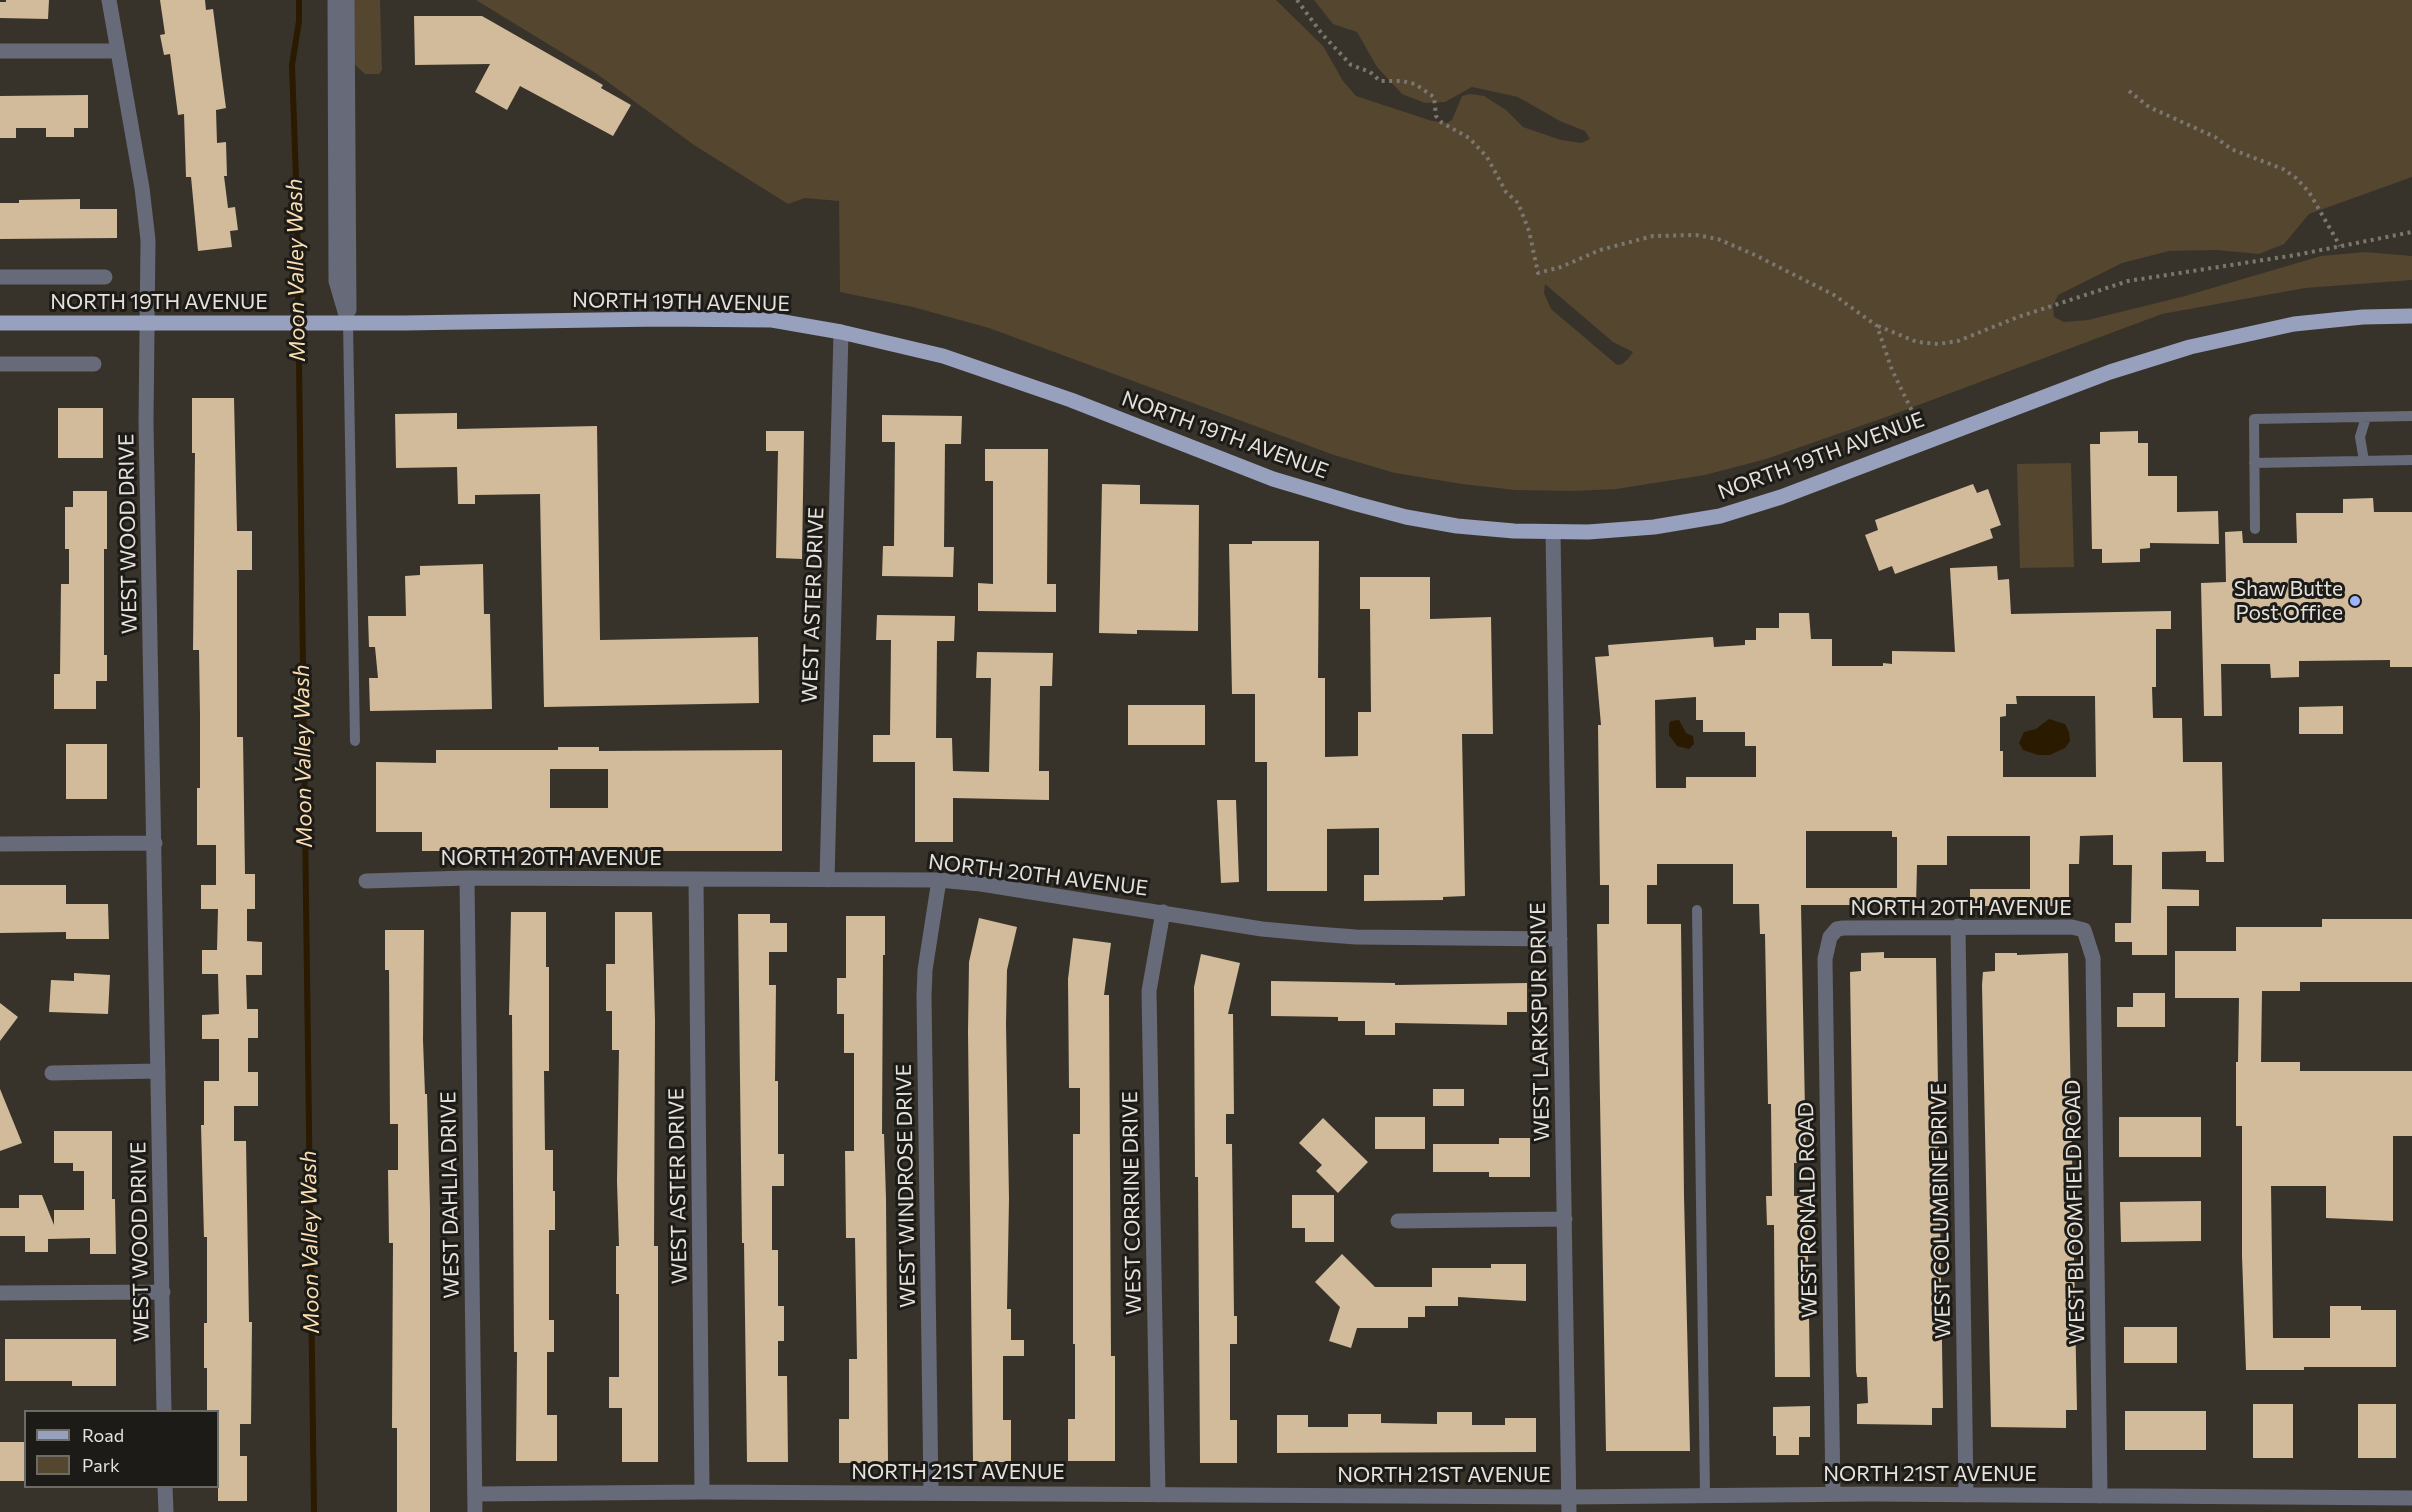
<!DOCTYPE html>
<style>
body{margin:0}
#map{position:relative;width:2412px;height:1512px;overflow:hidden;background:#38332a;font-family:Commissioner,sans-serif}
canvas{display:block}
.legend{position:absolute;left:24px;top:1410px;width:195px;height:78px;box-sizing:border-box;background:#1d1b17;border:2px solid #6d6b66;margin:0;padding:8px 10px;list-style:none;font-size:18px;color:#e5e2dc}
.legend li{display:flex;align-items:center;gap:12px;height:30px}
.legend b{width:30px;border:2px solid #6d6b66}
</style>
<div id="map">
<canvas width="2412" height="1512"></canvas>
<ul class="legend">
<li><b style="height:8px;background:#97a0bd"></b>Road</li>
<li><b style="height:16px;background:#54462f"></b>Park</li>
</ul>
</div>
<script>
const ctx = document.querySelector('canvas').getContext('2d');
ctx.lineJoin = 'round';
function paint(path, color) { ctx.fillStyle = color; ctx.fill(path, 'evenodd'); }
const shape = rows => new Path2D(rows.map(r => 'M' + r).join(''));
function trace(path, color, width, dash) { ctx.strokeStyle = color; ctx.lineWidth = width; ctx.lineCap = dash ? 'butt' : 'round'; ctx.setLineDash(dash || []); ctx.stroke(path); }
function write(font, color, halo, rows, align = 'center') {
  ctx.font = font + ' Commissioner,sans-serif'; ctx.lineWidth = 6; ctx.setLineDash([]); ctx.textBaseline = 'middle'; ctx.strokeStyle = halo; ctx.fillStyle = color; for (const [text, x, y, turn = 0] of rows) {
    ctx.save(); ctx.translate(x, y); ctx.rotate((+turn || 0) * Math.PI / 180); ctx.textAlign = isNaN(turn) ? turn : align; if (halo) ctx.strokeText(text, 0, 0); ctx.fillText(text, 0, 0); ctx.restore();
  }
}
paint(shape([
 [354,0,380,0,382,70,379,74,365,74,354,64],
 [476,0,1276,0,1323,46,1343,81,1356,96,1432,121,1447,123,1452,120,1462,96,1470,94,1484,96,1506,110,1523,127,1561,140,1582,143,1590,139,1585,131,1560,121,1518,97,1472,87,1445,102,1425,103,1402,94,1377,67,1357,32,1333,24,1314,0,2412,0,2412,177,2309,214,2284,244,2259,254,2217,250,2169,251,2122,263,2058,295,2053,306,2054,317,2064,322,2088,320,2185,296,2321,256,2365,252,2412,256,2412,280,2305,288,2162,314,1889,416,1766,459,1705,475,1616,489,1571,491,1515,490,1462,484,1395,473,1334,455,989,328,913,307,840,292,839,201,805,198,788,204,694,145,597,74],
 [1545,284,1613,342,1633,352,1628,359,1622,364,1617,365,1551,309,1544,293],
 [2071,463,2074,567,2020,568,2017,464]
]), '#54462f');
paint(shape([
 [2049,719,2065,724,2069,732,2070,741,2065,748,2050,755,2038,755,2023,750,2019,743,2024,732,2036,729],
 [1679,720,1686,733,1693,736,1694,744,1689,749,1677,746,1669,735,1669,724,1671,721]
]), '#2a1a00');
trace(shape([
 [299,0,299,21,292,65,297,208,314,1512]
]), '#2a1a00', 6);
paint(shape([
 [6,0,49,0,48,19,0,18,0,2,6,2],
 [160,0,205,0,206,10,213,9,226,108,216,110,217,143,226,142,227,176,224,176,228,208,235,207,238,230,230,231,232,247,198,251,191,177,186,177,184,114,178,115,170,54,164,55,160,35,165,34],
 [414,16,482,16,603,85,601,88,631,105,613,136,520,86,507,110,475,92,490,64,415,65],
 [88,95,88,128,74,128,74,137,46,137,46,128,16,128,16,138,0,138,0,96],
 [80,199,80,209,117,209,117,238,0,239,0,203,19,203,19,200],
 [192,398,234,398,237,531,252,531,252,570,237,570,237,737,243,737,245,874,255,874,255,909,247,909,247,941,262,942,262,975,246,975,247,1009,258,1009,258,1038,248,1038,248,1072,258,1072,258,1106,234,1106,234,1141,246,1141,249,1322,252,1322,251,1424,240,1424,240,1456,247,1456,247,1501,218,1501,218,1412,207,1412,207,1368,204,1368,204,1323,207,1323,207,1237,204,1237,201,1125,204,1125,204,1081,219,1081,219,1039,202,1039,202,1015,219,1014,218,974,202,974,202,950,217,950,218,909,201,909,201,885,216,885,216,845,197,845,197,788,200,788,200,715,199,650,193,650,195,453,192,453],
 [58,408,103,408,103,458,58,458],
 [457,413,457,429,597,426,600,640,758,637,759,703,544,707,540,494,475,495,475,504,458,504,457,467,396,468,395,414],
 [882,415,962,416,961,444,945,444,944,547,954,547,953,577,882,576,883,546,894,546,895,442,882,442],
 [766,431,804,431,802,559,776,558,778,451,766,451],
 [2138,431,2138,443,2148,443,2148,476,2177,476,2177,512,2218,511,2219,544,2150,543,2150,548,2140,549,2140,562,2102,563,2102,549,2092,549,2090,444,2100,444,2100,432],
 [985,449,1048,449,1047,584,1056,584,1056,612,978,611,978,583,993,584,993,481,985,481],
 [1102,484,1140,485,1140,504,1199,505,1198,631,1137,630,1137,634,1099,633],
 [1973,484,1977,493,1988,489,2001,525,1990,529,1993,538,1895,574,1892,566,1879,571,1865,535,1878,530,1875,520],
 [73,491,107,491,107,549,104,549,104,655,107,655,107,681,96,681,96,709,54,709,54,674,60,674,61,584,69,584,69,549,65,549,65,507,73,507],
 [2373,498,2374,512,2412,512,2412,667,2390,667,2390,660,2299,661,2299,677,2271,678,2270,664,2221,664,2222,716,2204,716,2201,583,2226,582,2225,532,2242,531,2243,543,2297,543,2296,513,2343,513,2343,499],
 [1252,541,1319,541,1318,678,1325,678,1325,757,1358,756,1358,712,1371,712,1370,609,1360,609,1360,577,1430,577,1430,619,1491,617,1493,734,1462,734,1465,896,1443,897,1443,900,1364,901,1364,875,1379,875,1379,828,1327,829,1327,891,1267,891,1267,762,1255,762,1255,694,1232,694,1229,544,1252,544],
 [483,564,484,614,490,614,492,709,370,711,369,678,378,678,375,647,369,647,368,616,406,616,405,576,420,575,420,566],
 [1997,566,1998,580,2009,579,2011,614,2171,611,2171,629,2156,629,2156,687,2152,687,2153,718,2182,718,2183,762,2222,762,2224,862,2206,862,2206,851,2162,852,2162,889,2199,890,2199,906,2167,906,2167,955,2132,955,2132,942,2115,942,2115,923,2131,923,2132,865,2113,865,2113,835,2080,836,2079,864,2069,864,2069,906,1970,906,1970,889,2030,889,2030,836,1947,836,1947,865,1917,865,1916,905,1801,905,1806,1163,1794,1163,1794,1196,1807,1196,1810,1377,1775,1377,1774,1225,1767,1225,1766,1196,1772,1196,1771,1104,1768,1104,1765,934,1760,934,1759,904,1733,904,1733,864,1657,864,1657,885,1647,885,1647,924,1681,924,1684,1196,1690,1451,1606,1451,1597,924,1609,924,1609,885,1600,885,1598,725,1601,725,1595,657,1609,656,1608,645,1698,638,1713,637,1714,647,1745,645,1745,640,1756,640,1756,628,1779,628,1779,613,1809,613,1811,639,1832,639,1832,666,1883,666,1883,663,1892,664,1892,651,1955,652,1950,568],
 [2016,696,2095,696,2096,777,2003,777,2003,751,2000,751,2000,717,2006,716,2006,704,2017,704],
 [1696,697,1696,720,1703,720,1703,732,1745,732,1745,746,1756,746,1756,777,1686,777,1686,788,1656,788,1655,700],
 [1806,831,1892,831,1892,837,1897,837,1897,888,1806,888],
 [877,615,955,616,954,641,937,641,936,738,952,738,953,771,989,772,991,678,976,678,977,652,1053,653,1052,686,1040,686,1039,771,1049,771,1049,800,953,798,953,842,915,842,915,762,873,762,873,735,890,735,891,640,876,640],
 [1128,705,1205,705,1205,745,1128,745],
 [2343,706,2343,734,2299,734,2299,707],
 [66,744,107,744,107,799,66,799],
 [558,747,599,747,599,751,782,750,782,851,422,851,422,832,376,832,376,762,436,763,436,750,558,750],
 [550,769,608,769,608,808,550,808],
 [1217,800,1236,800,1239,882,1221,883],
 [0,885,66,885,66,904,108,904,109,939,66,939,66,932,0,933],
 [511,912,546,912,546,967,549,967,549,1071,544,1071,545,1150,553,1150,553,1191,555,1191,555,1230,549,1230,549,1320,554,1320,554,1352,547,1352,547,1415,557,1415,557,1461,516,1461,517,1352,514,1352,512,1015,509,1015],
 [615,912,652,912,655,1020,654,1246,658,1246,658,1462,622,1462,622,1408,609,1408,609,1377,619,1377,619,1294,616,1294,616,1246,619,1246,617,1181,619,1050,612,1050,612,1011,606,1011,606,964,615,964],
 [738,914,770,914,770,923,787,923,787,952,769,952,769,985,776,985,775,1081,778,1081,778,1154,784,1154,784,1186,772,1186,772,1250,778,1250,778,1306,784,1306,784,1341,778,1341,778,1376,787,1376,788,1462,747,1462,744,1243,742,1243],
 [846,916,885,916,885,955,883,955,882,1134,884,1134,886,1199,888,1463,839,1463,839,1419,849,1419,849,1359,857,1359,855,1238,846,1238,845,1151,854,1151,854,1053,844,1053,844,1014,837,1014,837,978,846,978],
 [979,918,1017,927,1007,970,1006,1024,1009,1199,1007,1309,1011,1309,1011,1340,1024,1340,1024,1356,1003,1356,1003,1420,1011,1420,1011,1462,973,1462,968,1032,969,962],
 [2322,919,2412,919,2412,982,2300,982,2300,991,2262,991,2261,1062,2300,1062,2300,1071,2412,1071,2412,1136,2393,1136,2393,1221,2326,1218,2326,1186,2271,1186,2273,1338,2330,1338,2330,1306,2361,1306,2361,1310,2396,1310,2396,1367,2304,1367,2304,1370,2246,1370,2242,1256,2242,1126,2236,1126,2236,1062,2238,1062,2239,998,2175,998,2175,951,2236,951,2236,927,2322,927],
 [385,930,424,930,423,1040,425,1094,427,1094,430,1208,430,1512,397,1512,397,1428,392,1428,393,1243,389,1243,388,1170,398,1170,398,1124,390,1124,389,970,385,970],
 [1073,938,1111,943,1104,995,1109,995,1111,1356,1115,1356,1115,1461,1068,1461,1068,1419,1075,1419,1075,1344,1073,1344,1073,1134,1080,1134,1080,1088,1069,1088,1068,979],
 [1884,952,1884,958,1936,958,1943,1408,1932,1408,1932,1425,1857,1424,1857,1404,1868,1403,1867,1377,1857,1377,1856,1371,1850,972,1861,971,1861,953],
 [1995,953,2017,953,2017,955,2068,953,2077,1410,2066,1410,2066,1428,1991,1427,1982,985,1983,972,1995,971],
 [1201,954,1240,963,1228,1014,1233,1014,1234,1114,1226,1114,1226,1144,1232,1144,1234,1316,1237,1316,1237,1344,1230,1344,1230,1420,1237,1420,1237,1463,1200,1463,1198,1177,1195,1177,1194,987],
 [74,973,110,975,108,1014,49,1012,51,980,74,981],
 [1271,981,1395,983,1395,985,1527,983,1527,1012,1507,1012,1507,1025,1395,1023,1395,1035,1365,1035,1365,1021,1338,1021,1338,1017,1271,1016],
 [2133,993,2165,993,2165,1027,2117,1027,2117,1007,2133,1007],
 [0,1003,18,1017,0,1041],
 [0,1089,22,1143,0,1151],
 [1433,1089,1464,1089,1464,1106,1433,1106],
 [1375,1117,1425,1117,1425,1149,1375,1149],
 [2119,1117,2201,1117,2201,1157,2119,1157],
 [1323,1118,1368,1162,1338,1193,1316,1171,1322,1165,1299,1143],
 [54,1131,112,1131,112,1199,115,1199,116,1254,90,1254,90,1238,48,1239,48,1252,25,1252,25,1236,0,1236,0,1208,19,1208,19,1195,42,1195,54,1225,54,1210,84,1210,84,1171,73,1171,73,1163,54,1163],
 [1499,1138,1530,1138,1530,1177,1489,1177,1489,1172,1433,1172,1433,1144,1499,1144],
 [1292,1195,1334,1195,1334,1242,1305,1242,1305,1228,1292,1228],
 [2201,1201,2201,1241,2121,1242,2120,1202],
 [1342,1254,1375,1287,1432,1287,1432,1268,1491,1268,1491,1264,1526,1264,1526,1301,1458,1297,1458,1306,1425,1306,1425,1317,1408,1317,1408,1328,1357,1328,1351,1348,1329,1341,1340,1307,1315,1282],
 [2124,1327,2177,1327,2177,1363,2124,1363],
 [5,1339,116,1339,116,1386,72,1386,72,1381,5,1381],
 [2253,1404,2293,1404,2293,1458,2253,1458],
 [2358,1404,2396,1404,2396,1458,2358,1458],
 [1810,1406,1810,1437,1799,1437,1799,1455,1776,1455,1776,1436,1773,1436,1773,1407],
 [2125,1411,2206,1411,2206,1450,2125,1450],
 [1437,1412,1472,1412,1472,1425,1505,1425,1505,1418,1536,1418,1536,1452,1277,1453,1277,1415,1308,1415,1308,1427,1348,1427,1348,1414,1381,1414,1381,1423,1437,1424],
 [0,1442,26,1442,26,1481,0,1481]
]), '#d1bb9a');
trace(shape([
 [1297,0,1322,34,1351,65,1370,72,1380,81,1402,81,1415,84,1434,97,1436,116,1441,122,1469,138,1487,157,1506,192,1518,203,1529,231,1538,273,1561,267,1600,250,1653,236,1696,235,1718,239,1755,255,1834,295,1877,326,1892,370,1912,411],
 [2129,91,2149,107,2215,137,2231,149,2283,169,2296,178,2309,192,2340,246],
 [1878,326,1917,342,1938,344,1958,341,2018,317,2128,281,2296,255,2412,232]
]), '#7b776f', 4, [3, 4.5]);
trace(shape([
 [348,322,355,741],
 [2364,461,2360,437,2366,417],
 [2254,463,2412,460],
 [2255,529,2254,419,2412,416],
 [1697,910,1705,1495]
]), '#666a79', 10);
trace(shape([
 [109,0,142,188,148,240,146,422,164,1412],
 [335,0,336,281,348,322],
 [347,0,349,310],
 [0,51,118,51],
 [0,277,105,277],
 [0,364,94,364],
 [1553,532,1569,1512],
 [0,844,155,843],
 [467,878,475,1512],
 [696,879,702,1492],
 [827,880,841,332],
 [366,881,467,878,939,880,981,884,1262,929,1316,934,1356,937,1560,939],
 [1958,926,1966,1495],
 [52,1073,158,1071],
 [1398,1221,1565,1219],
 [0,1293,163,1292],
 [165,1486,166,1512],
 [931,1493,924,996,925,970,939,880],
 [475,1494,702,1492,1569,1497,1870,1494,2412,1498],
 [1833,1494,1825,959,1830,937,1837,929,1843,928,2072,927,2084,930,2093,958,2100,1496],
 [1158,1495,1149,991,1163,912]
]), '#666a79', 15);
trace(shape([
 [0,323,404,323,661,319,772,320,841,332,943,356,1071,400,1273,479,1357,504,1406,517,1457,526,1514,531,1588,532,1654,527,1720,516,1781,497,2110,372,2190,347,2294,324,2363,317,2412,316]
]), '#97a0bd', 15);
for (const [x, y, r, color] of [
 [2355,601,6,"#9fb3fd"]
]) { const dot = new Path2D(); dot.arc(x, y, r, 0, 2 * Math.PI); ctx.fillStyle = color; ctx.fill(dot); trace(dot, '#1d1b17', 2); }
write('21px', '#e5e2dc', '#1d1b17', [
 ["NORTH 19TH AVENUE",159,302],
 ["NORTH 19TH AVENUE",681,302,1],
 ["NORTH 19TH AVENUE",1225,435,20],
 ["NORTH 19TH AVENUE",1821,456,-20],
 ["WEST WOOD DRIVE",128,534,-91],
 ["WEST ASTER DRIVE",813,605,-88],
 ["NORTH 20TH AVENUE",551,858],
 ["NORTH 20TH AVENUE",1038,875,7],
 ["NORTH 20TH AVENUE",1961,908],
 ["WEST LARKSPUR DRIVE",1540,1022,-91],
 ["WEST ASTER DRIVE",678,1186,-91],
 ["WEST WINDROSE DRIVE",906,1186,-91],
 ["WEST DAHLIA DRIVE",450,1195,-91],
 ["WEST CORRINE DRIVE",1132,1203,-91],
 ["WEST RONALD ROAD",1808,1210,-91],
 ["WEST COLUMBINE DRIVE",1941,1211,-91],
 ["WEST BLOOMFIELD ROAD",2075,1212,-91],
 ["WEST WOOD DRIVE",140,1242,-91],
 ["NORTH 21ST AVENUE",958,1472],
 ["NORTH 21ST AVENUE",1930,1474],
 ["NORTH 21ST AVENUE",1444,1475]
]);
write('21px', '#e5e2dc', '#1d1b17', [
 ["Shaw Butte",2343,589],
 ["Post Office",2343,613]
], 'right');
write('italic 22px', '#fadeb1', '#1d1b17', [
 ["Moon Valley Wash",296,270,-91],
 ["Moon Valley Wash",303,756,-91],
 ["Moon Valley Wash",310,1242,-91]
]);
</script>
